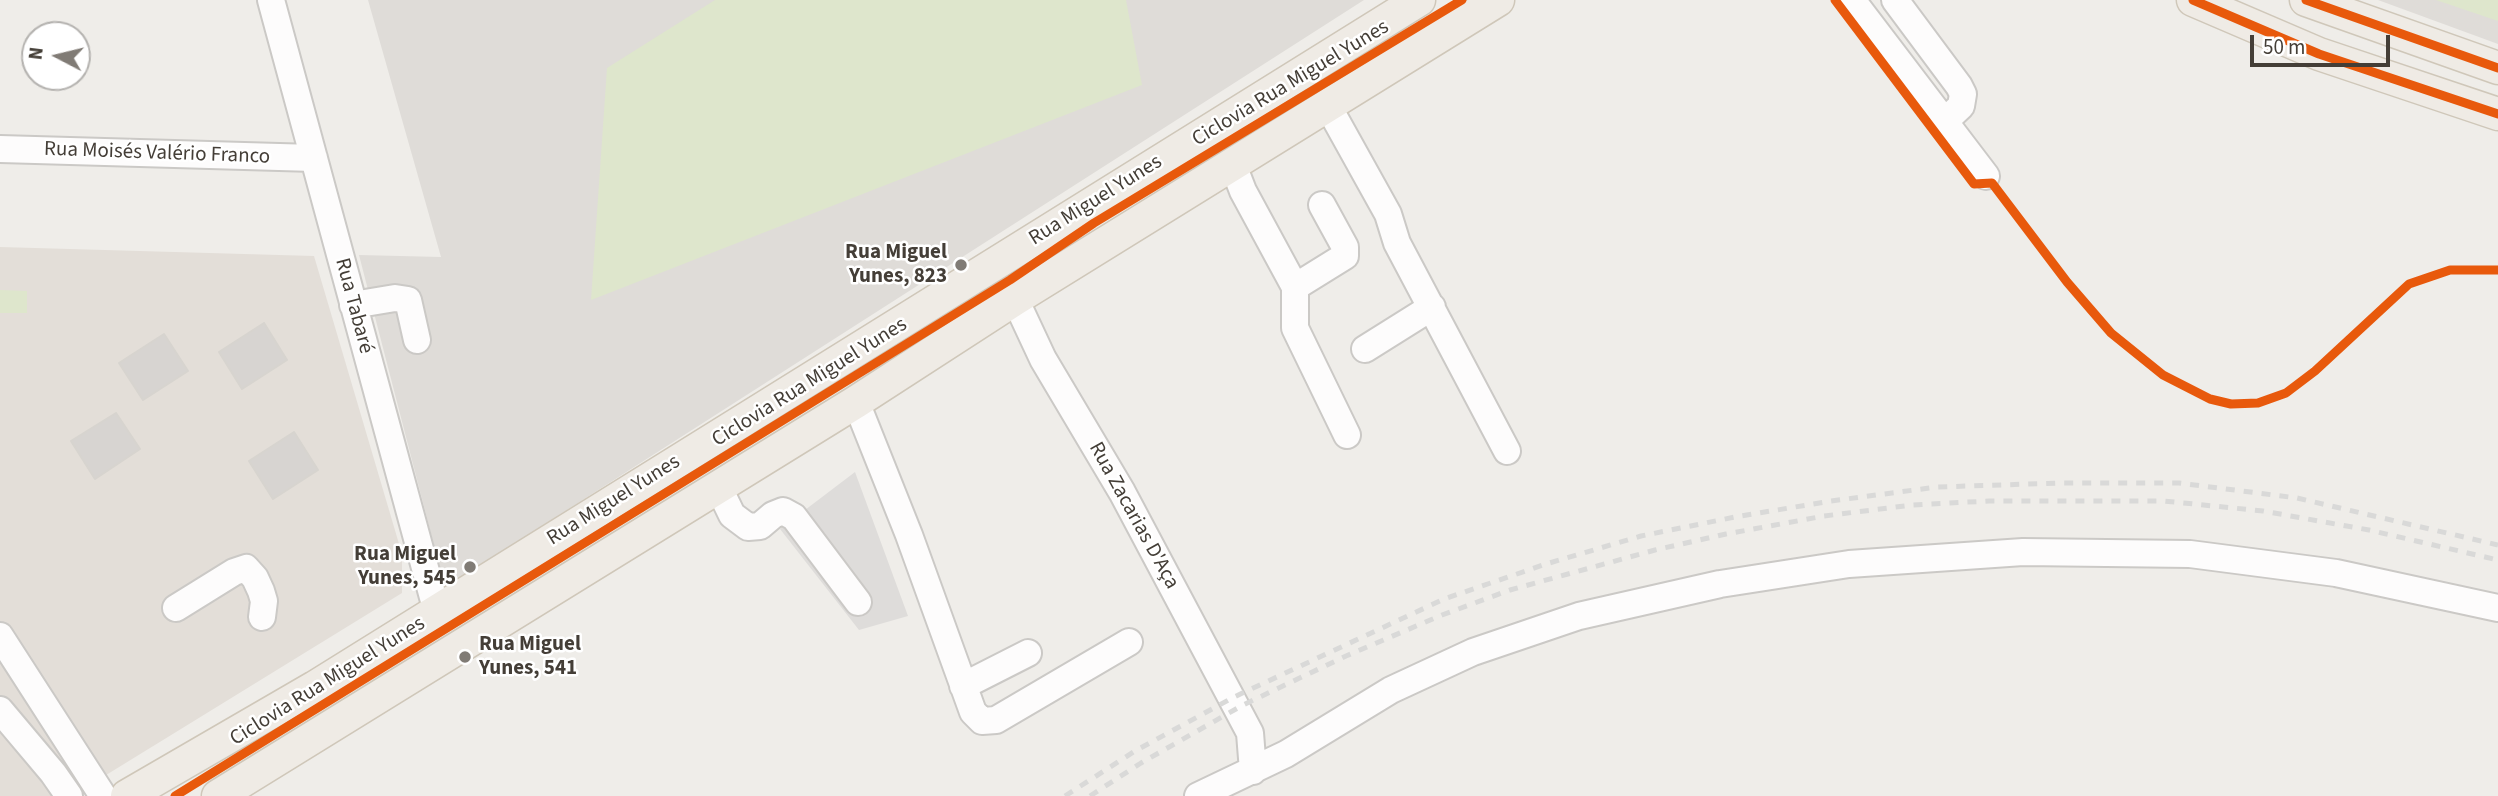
<!DOCTYPE html>
<meta charset="utf-8">
<style>
body{margin:0}
#map{position:relative;width:2498px;height:796px;overflow:hidden;background:#efede9;font-family:"Source Sans 3",sans-serif}
canvas{display:block}
.north{position:absolute;left:21px;top:21px;width:70px;height:70px;box-sizing:border-box;background:#fff;border:2px solid #b4b2af;border-radius:50%;rotate:277deg;font-size:19px;font-weight:700;line-height:28px;text-align:center;color:#443e37}
.north::after{content:'';display:block;margin:auto;width:24px;height:32px;background:#807b75;clip-path:polygon(50% 0,100% 100%,50% 72%,0 100%)}
.scale{position:absolute;left:2250px;top:35px;width:140px;height:32px;box-sizing:border-box;border:4px solid #443e37;border-top:0;padding-left:9px;font-size:21px;line-height:24px;white-space:nowrap;color:#443e37;-webkit-text-stroke:5px #fff;paint-order:stroke}
</style>
<div id="map">
<canvas width="2498" height="796"></canvas>
<div class="north">N</div>
<div class="scale">50 m</div>
</div>
<script>
const ctx = document.querySelector('canvas').getContext('2d');
ctx.lineJoin = 'round';
function paint(path, color) { ctx.fillStyle = color; ctx.fill(path, 'evenodd'); }
const shape = rows => new Path2D(rows.map(r => 'M' + r).join(''));
function trace(path, color, width, dash) { ctx.strokeStyle = color; ctx.lineWidth = width; ctx.lineCap = dash ? 'butt' : 'round'; ctx.setLineDash(dash || []); ctx.stroke(path); }
function write(font, color, halo, rows, align = 'center') {
  ctx.font = font + ' "Source Sans 3",sans-serif'; ctx.lineWidth = 5; ctx.setLineDash([]); ctx.textBaseline = 'middle'; ctx.strokeStyle = halo; ctx.fillStyle = color; for (const [text, x, y, turn = 0] of rows) {
    ctx.save(); ctx.translate(x, y); ctx.rotate((+turn || 0) * Math.PI / 180); ctx.textAlign = isNaN(turn) ? turn : align; if (halo) ctx.strokeText(text, 0, 0); ctx.fillText(text, 0, 0); ctx.restore();
  }
}
paint(shape([
 [0,247,314,256,402,554,402,593,72,796,0,796]
]), '#e3ded8');
paint(shape([
 [368,0,1364,0,445,588,359,255,441,257],
 [2378,0,2498,0,2498,44]
]), '#dfdcd8');
paint(shape([
 [715,0,1126,0,1142,85,591,300,607,68],
 [2436,0,2498,0,2498,21],
 [0,290,27,291,27,313,0,313]
]), '#dee6cc');
paint(shape([
 [855,472,908,616,859,630,780,529]
]), '#dedcda');
const building = shape([
 [264,323,287,360,242,389,219,352,264,323],
 [164,334,188,371,143,400,119,363,164,334],
 [116,413,140,449,95,479,71,441,116,413],
 [294,432,318,470,273,499,249,461,294,432]
]);
paint(building, '#d7d4d1');
trace(building, '#d7d4cf', 2);
const minor = shape([
 [271,0,437,612],
 [1852,0,1986,176],
 [1895,0,1959,86,1963,94,1961,106,1944,122],
 [1328,106,1388,214,1397,243,1507,451],
 [0,149,314,158],
 [1233,165,1243,191,1295,287,1295,328,1347,435],
 [1295,287,1345,256,1345,247,1322,205],
 [1015,299,1043,359,1122,492,1250,733,1253,771],
 [353,305,395,298,408,300,417,340],
 [1365,349,1432,307],
 [856,402,909,535,973,712,982,721,996,720,1129,642],
 [718,486,732,515,748,527,760,526,773,515,783,511,794,517,858,602],
 [176,608,234,572,246,568,255,578,261,591,264,601,262,617],
 [0,636,103,796],
 [963,686,1028,653],
 [0,710,53,773,69,796],
 [1198,796,1286,754,1391,690,1473,652,1579,616,1720,584,1849,564,2023,552,2190,554,2336,573,2498,608]
]);
const major = shape([
 [2193,0,2319,54,2498,114],
 [2306,0,2498,68],
 [127,796,315,687,1419,0],
 [218,796,856,402,1015,299,1498,0]
]);
trace(minor, '#cbc9c6', 30);
trace(major, '#cfc7b9', 35);
trace(minor, '#fdfcfc', 26);
trace(major, '#efebe5', 32);
trace(shape([
 [1065,796,1135,751,1234,697,1444,599,1546,564,1641,536,1735,517,1831,501,1937,487,2062,483,2179,483,2297,498,2498,545],
 [1090,796,1141,763,1243,705,1346,656,1442,615,1510,590,1655,550,1726,534,1824,516,1912,505,1989,501,2164,501,2263,511,2369,530,2498,560]
]), '#d9d9d8', 5, [9, 9]);
trace(shape([
 [1835,0,1974,184,1992,183,2067,282,2111,333,2163,375,2210,399,2231,404,2258,403,2286,393,2315,371,2409,284,2450,270,2498,270],
 [2193,0,2319,54,2498,114],
 [2306,0,2498,68],
 [175,796,1010,280,1094,223,1462,0]
]), '#e8590c', 9);
for (const [x, y, r, color] of [
 [961,265,7,"#807b75"],
 [470,567,7,"#807b75"],
 [465,657,7,"#807b75"]
]) { const dot = new Path2D(); dot.arc(x, y, r, 0, 2 * Math.PI); ctx.fillStyle = color; ctx.fill(dot); trace(dot, '#fff', 2.5); }
write('21px', '#443e37', '#fff', [
 ["Ciclovia Rua Miguel Yunes",1291,84,-31],
 ["Rua Moisés Valério Franco",157,154,2],
 ["Rua Miguel Yunes",1096,201,-32],
 ["Rua Tabaré",353,306,75],
 ["Ciclovia Rua Miguel Yunes",810,383,-32],
 ["Rua Miguel Yunes",614,501,-32],
 ["Rua Zacarias D'Aça",1133,516,61],
 ["Ciclovia Rua Miguel Yunes",328,682,-32]
]);
write('bold 21px', '#443e37', '#fff', [
 ["Rua Miguel",947,253],
 ["Yunes, 823",947,277],
 ["Rua Miguel",456,555],
 ["Yunes, 545",456,579],
 ["Rua Miguel",479,645,"left"],
 ["Yunes, 541",479,669,"left"]
], 'right');
</script>
